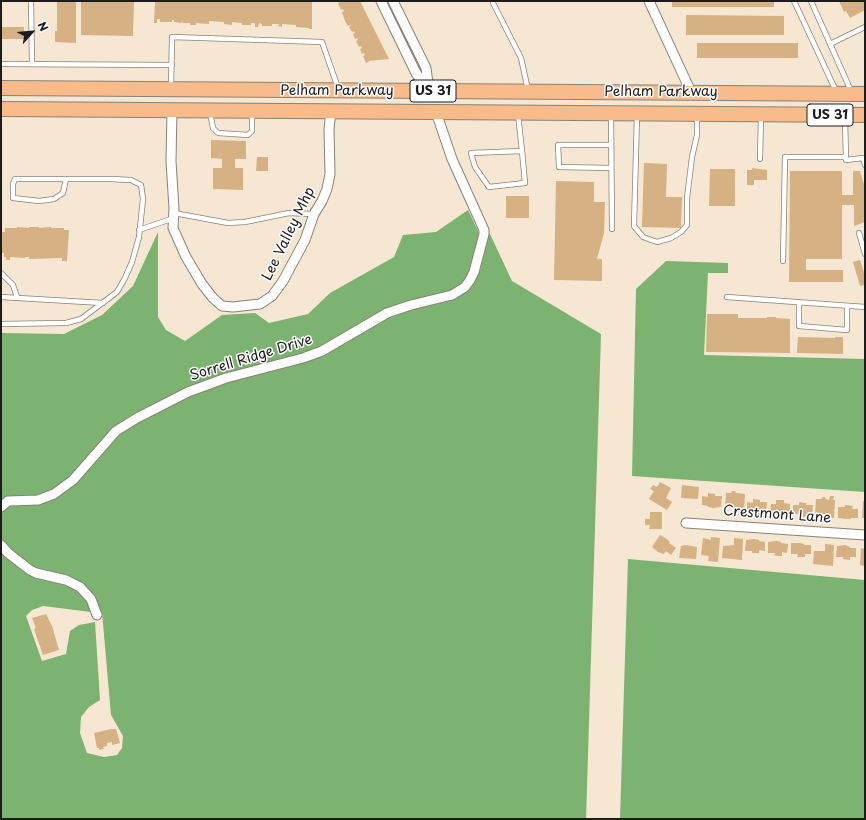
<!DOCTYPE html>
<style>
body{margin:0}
#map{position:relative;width:866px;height:820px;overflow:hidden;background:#f5e7d1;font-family:"Playpen Sans",sans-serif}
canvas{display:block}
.frame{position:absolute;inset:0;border:2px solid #1c1c1c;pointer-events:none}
.north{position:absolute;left:12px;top:12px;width:40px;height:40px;-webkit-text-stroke:3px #fff;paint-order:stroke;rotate:63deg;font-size:11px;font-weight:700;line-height:16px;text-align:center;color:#1c1c1c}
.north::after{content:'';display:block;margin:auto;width:14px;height:18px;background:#1c1c1c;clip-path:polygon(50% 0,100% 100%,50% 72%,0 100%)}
</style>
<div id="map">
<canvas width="866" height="820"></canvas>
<div class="frame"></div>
<div class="north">N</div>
</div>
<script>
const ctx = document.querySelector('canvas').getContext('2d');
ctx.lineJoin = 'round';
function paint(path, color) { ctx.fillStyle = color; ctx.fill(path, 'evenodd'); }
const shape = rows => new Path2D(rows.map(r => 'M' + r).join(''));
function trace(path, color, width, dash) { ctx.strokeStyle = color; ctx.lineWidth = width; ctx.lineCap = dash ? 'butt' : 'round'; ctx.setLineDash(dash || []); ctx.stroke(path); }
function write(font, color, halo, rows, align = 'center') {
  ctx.font = font + ' "Playpen Sans",sans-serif'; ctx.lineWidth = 3; ctx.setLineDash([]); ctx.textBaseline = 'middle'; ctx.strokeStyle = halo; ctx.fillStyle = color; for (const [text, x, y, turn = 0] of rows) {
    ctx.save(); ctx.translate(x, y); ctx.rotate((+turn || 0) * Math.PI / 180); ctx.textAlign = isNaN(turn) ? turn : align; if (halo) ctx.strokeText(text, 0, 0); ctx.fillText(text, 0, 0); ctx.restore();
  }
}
paint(shape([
 [468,210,480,235,469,278,459,288,442,295,413,301,302,356,210,379,177,392,128,417,114,428,69,479,53,490,41,496,1,502,1,333,64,334,102,315,133,286,158,232,158,317,166,330,185,341,222,315,255,313,269,323,308,314,330,293,394,257,403,235,436,232],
 [489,232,512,281,601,334,586,819,1,819,1,550,29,574,39,578,68,584,79,590,86,597,90,605,91,612,43,606,32,610,26,616,42,661,66,654,70,631,79,625,95,622,100,700,89,707,81,717,80,733,87,753,104,757,117,755,122,748,123,736,111,715,102,612,92,595,82,584,67,576,44,572,33,568,2,544,1,541,1,513,2,509,6,505,12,503,45,501,57,497,75,485,95,460,118,435,131,425,149,416,180,399,210,387,303,362,326,353,376,322,394,313,445,302,463,294,472,284,480,270],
 [666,261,728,263,728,273,708,273,704,355,865,359,865,492,632,476,636,289],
 [628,559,865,580,865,819,620,819]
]), '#7cb371');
paint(shape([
 [57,1,76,1,76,43,55,42,55,31,57,31],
 [81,1,134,1,133,36,81,35],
 [155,1,312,1,312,29,309,29,309,28,296,27,296,25,282,24,282,27,278,26,279,24,272,24,272,26,262,26,262,24,259,23,258,27,255,27,255,23,251,23,251,25,242,25,242,23,232,22,232,25,224,24,224,22,209,21,209,24,196,23,196,25,190,25,190,23,182,23,183,20,181,23,174,22,174,20,172,20,172,22,160,22,160,19,157,19,157,23,154,23],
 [339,1,360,1,389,59,368,61,369,62,366,63,363,56,365,55,364,53,362,54,360,49,362,48,361,46,359,47,356,41,358,40,357,38,355,39,353,34,355,33,354,31,352,32,349,27,351,26,350,25,348,26,345,21,342,12,344,11,343,9,341,10,338,3,340,2],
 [672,1,774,1,774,7,672,7],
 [839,1,865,1,865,10,850,18,846,11,844,12],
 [686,15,784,16,784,35,686,35],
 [1,27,24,27,24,39,1,39],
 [697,43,798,43,798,58,697,58],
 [211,140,246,141,246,159,235,159,235,168,243,168,243,190,213,189,213,168,222,168,222,159,211,158],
 [257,157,268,157,268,171,256,171],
 [644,163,667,164,666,197,682,197,681,228,642,227],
 [752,168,767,170,767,180,754,180,754,185,747,185,747,170,752,170],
 [710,169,735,169,735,206,709,206],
 [790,171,842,171,842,195,853,195,853,171,860,171,865,188,865,222,854,226,854,205,842,205,842,259,806,259,806,270,843,270,843,282,789,282],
 [556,181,594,182,594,202,605,202,604,233,597,259,602,259,602,281,554,280],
 [506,196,529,196,529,218,506,218],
 [17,227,29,228,29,227,39,227,39,228,51,227,51,228,64,228,64,230,69,230,67,261,62,261,62,258,29,259,29,257,25,257,25,258,10,257,10,260,6,260,6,257,4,257,4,253,1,253,1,232,5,232,5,228,17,228],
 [860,260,865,276,865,285,860,286,853,262],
 [707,314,738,314,738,318,767,318,767,317,776,317,776,318,790,319,790,353,706,352],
 [798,337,835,338,835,337,843,337,843,354,797,353],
 [660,482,671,488,666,498,672,502,667,510,649,499,654,491,650,489,653,485,657,487],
 [682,485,699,487,698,499,681,498],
 [732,491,735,491,736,493,745,494,744,512,735,511,735,508,725,508,726,493,731,493],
 [708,493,715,494,715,496,722,496,721,507,713,508,708,507,708,506,702,505,702,496,708,497],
 [830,496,834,496,833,500,835,500,834,518,826,517,826,514,815,514,816,499,821,499,823,497,825,497,826,499,829,500],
 [753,499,760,500,760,502,767,502,766,513,758,514,754,513,754,511,747,511,747,502,753,503],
 [776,500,784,500,784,503,790,504,790,515,782,516,781,514,777,514,777,513,770,512,771,504,776,504],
 [863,501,865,502,865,518,862,518],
 [799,502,806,503,806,505,813,505,812,516,803,517,799,516,799,514,793,514,793,505,799,505],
 [845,505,853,506,852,509,858,509,858,518,851,518,851,519,846,519,838,518,838,507,845,507],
 [650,512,662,512,662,529,649,529,650,525,645,525,645,519,650,519],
 [660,535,667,539,670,542,669,543,676,548,671,555,666,551,664,554,658,552,652,547],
 [711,537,720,538,718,562,708,561,709,556,701,555,703,538,711,540],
 [734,538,743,539,742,560,722,558,723,546,734,545],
 [754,539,759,540,759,541,765,542,765,551,759,550,759,553,752,553,752,551,745,551,746,540],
 [777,541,781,542,781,543,788,544,787,553,782,552,782,556,778,556,774,555,775,553,768,553,768,542],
 [791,543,800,543,804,544,804,545,811,545,811,554,805,554,805,557,797,557,798,554,791,554],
 [825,544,834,545,833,566,813,564,814,551,825,551],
 [686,545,697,547,696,559,679,558,681,546],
 [845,545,850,547,850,548,856,548,856,557,850,557,850,560,843,559,843,557,836,557,837,546],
 [861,548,865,549,865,566,860,565],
 [46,614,52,626,59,650,43,655,34,629,36,628,32,618],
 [111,729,116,729,120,743,112,745,112,742,107,743,107,746,103,747,104,749,99,750,99,748,97,748,94,733]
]), '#d5b184');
const service = shape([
 [31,1,32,64],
 [794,1,836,91],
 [811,1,851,91],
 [493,3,521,58,528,90],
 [830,44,865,27],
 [1,64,172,65],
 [171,88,172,37,322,42,338,88],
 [210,112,213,128,218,133,248,135,252,131,252,112],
 [518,114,522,151,525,183,489,187,475,167,471,153,522,151],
 [611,115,612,229],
 [637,115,634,226,643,237,657,242,671,238,681,232,687,225,687,198,692,157,697,135,697,115],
 [845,117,846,160,863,158,865,165],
 [611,145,558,145,559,167,611,168],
 [760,159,761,116],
 [174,213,228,223,245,222,289,213,314,214],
 [139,230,174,218],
 [859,233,865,254],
 [783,261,785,157,845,157],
 [1,273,13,285,17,297],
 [1,297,103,303],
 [727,297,865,307],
 [799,302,799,326,847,330,847,306],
 [1,324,66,323,81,319,117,292,125,278,132,262,139,237,143,199,141,185,131,180,111,179,15,179,13,184,13,198,39,201,54,199,63,193,66,179]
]);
const minor = shape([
 [381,1,416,73,429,91,426,68,393,1],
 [649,1,691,92],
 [172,110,171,161,174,209,173,228,186,257,202,284,213,298,222,306,233,307,260,304,272,296,283,281,305,240,314,214,322,201,327,189,330,174,329,129,331,111],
 [1,507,8,501,38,500,54,494,73,480,116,431,137,418,188,392,226,378,303,358,322,351,387,313,411,305,452,295,465,287,470,280,474,272,484,234,484,230,452,159,436,112],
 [686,523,865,535],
 [1,545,8,553,30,570,36,573,66,580,80,587,91,599,97,615]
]);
const primary = shape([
 [1,88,865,94],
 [1,109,865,115]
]);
trace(service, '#888276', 6);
trace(minor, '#888276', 11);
trace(primary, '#888276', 16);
trace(service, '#fff', 4.5);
trace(minor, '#fff', 9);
trace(primary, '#fabb8b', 14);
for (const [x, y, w] of [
 [433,91,46],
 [830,115,46]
]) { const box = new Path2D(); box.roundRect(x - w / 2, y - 11, w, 22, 3); ctx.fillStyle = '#fff'; ctx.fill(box); trace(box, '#1c1c1c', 1); }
write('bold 13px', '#1c1c1c', null, [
 ["US 31",433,91],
 ["US 31",830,115]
]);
write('14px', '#1c1c1c', '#fff', [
 ["Pelham Parkway",337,91],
 ["Pelham Parkway",661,92],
 ["Lee Valley Mhp",289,234,-64],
 ["Sorrell Ridge Drive",251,358,-17],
 ["Crestmont Lane",777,515,4]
]);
</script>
